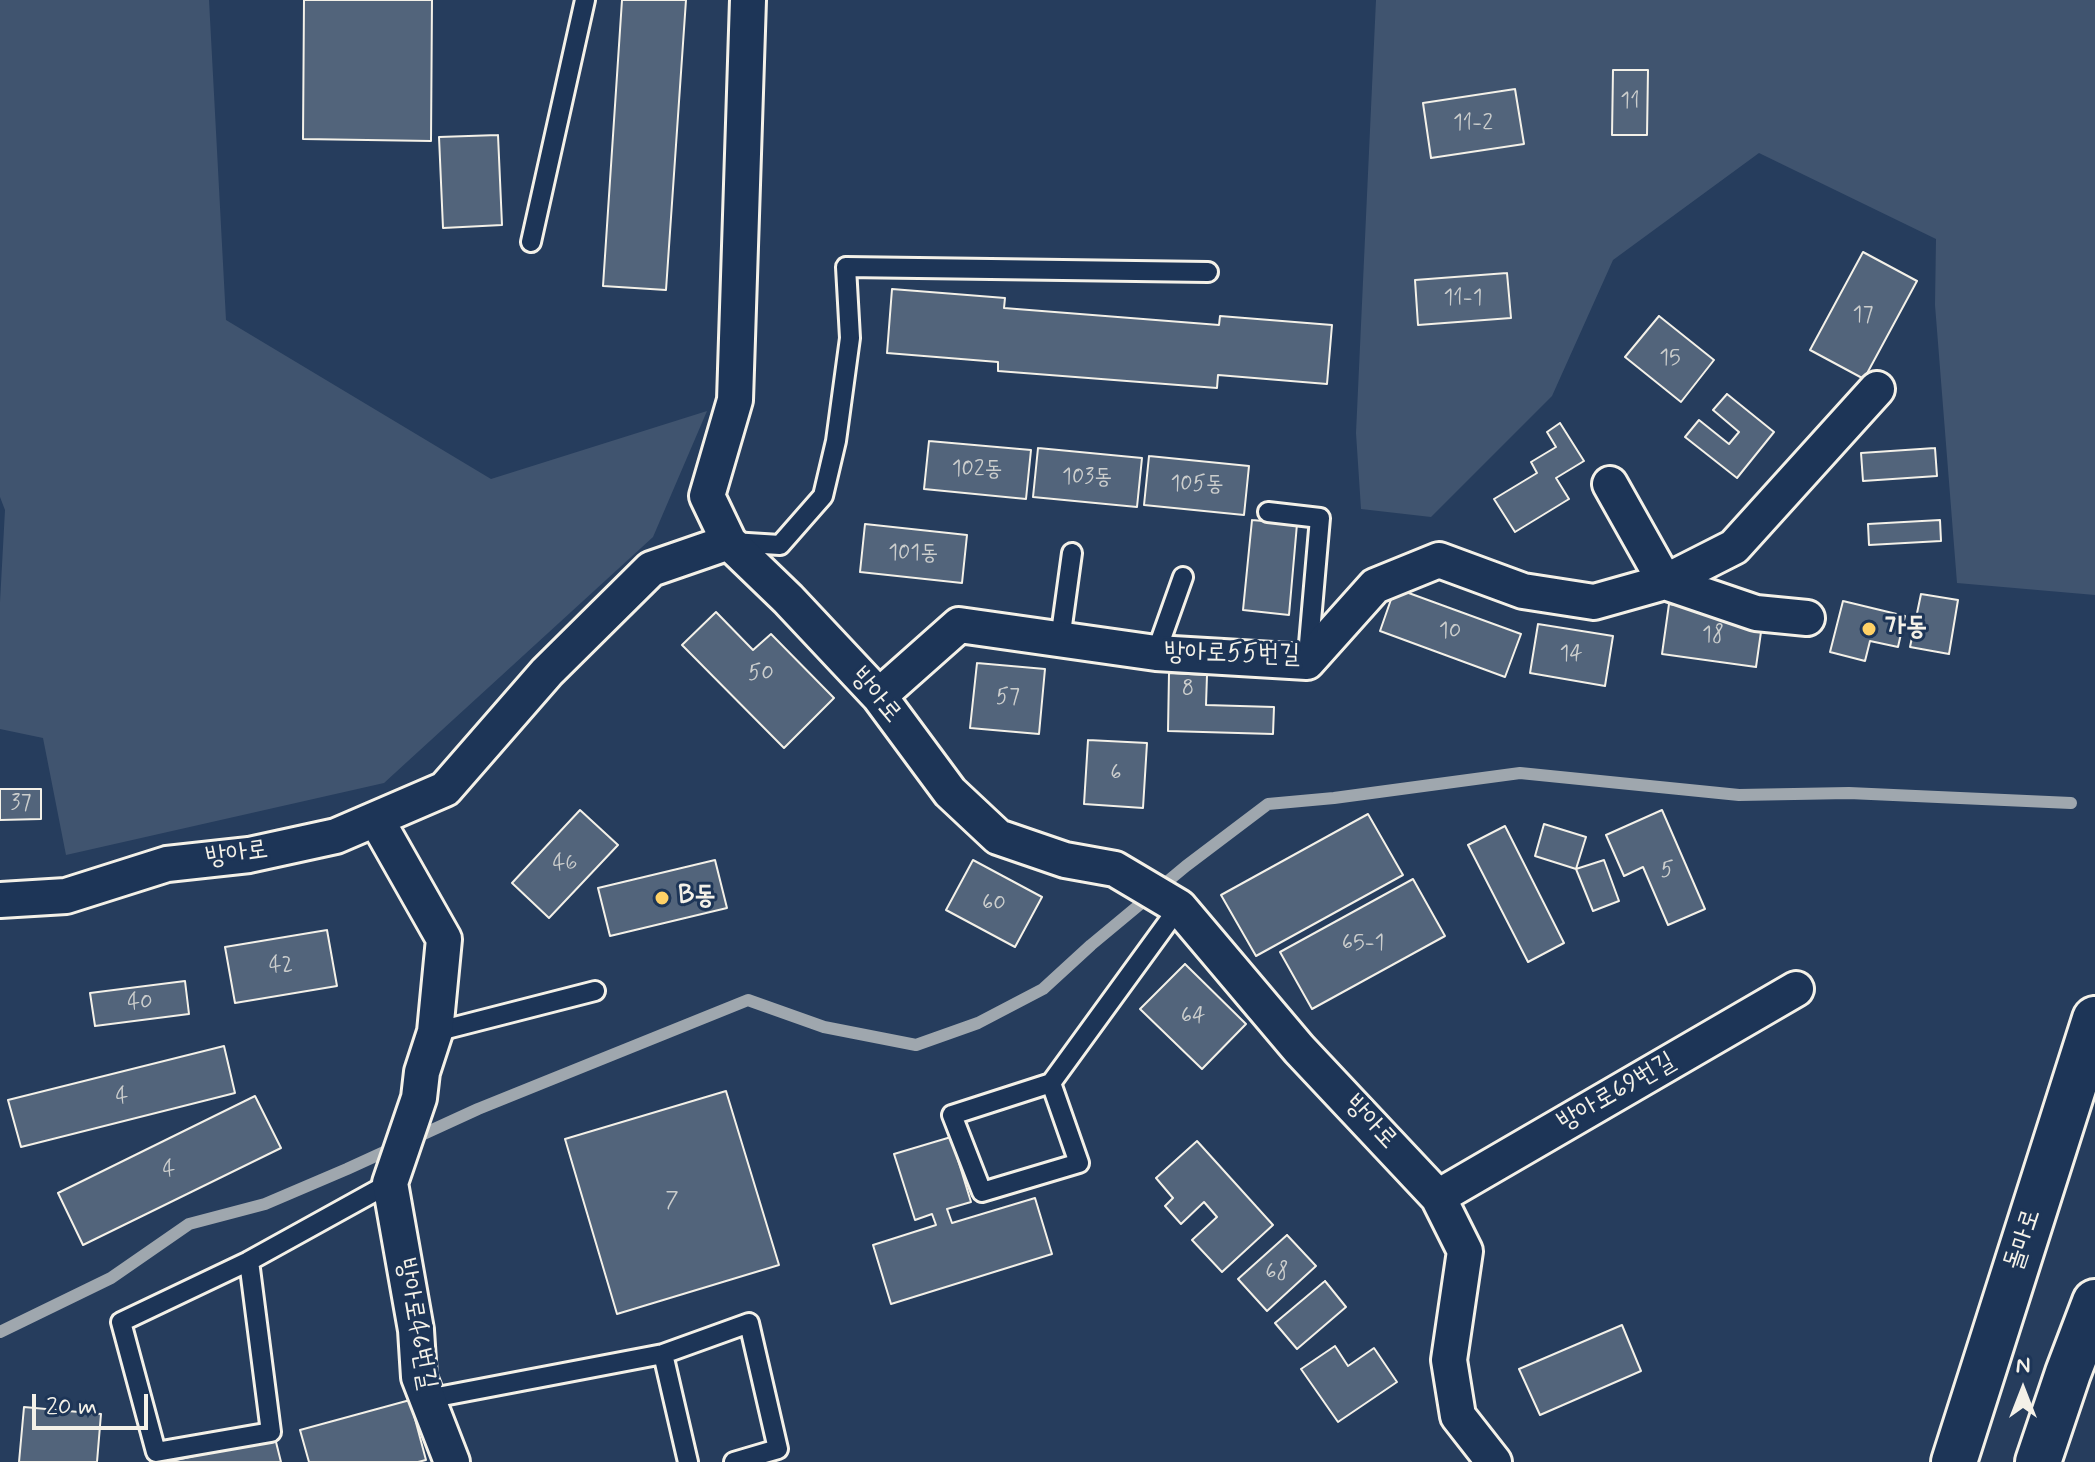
<!DOCTYPE html>
<meta charset="utf-8">
<style>
body{margin:0}
#map{position:relative;width:2095px;height:1462px;overflow:hidden;background:#263d5d;font-family:Mynerve,sans-serif}
canvas{display:block}
.north{position:absolute;left:1983px;top:1350px;width:80px;height:80px;-webkit-text-stroke:6px #1d3557;paint-order:stroke;rotate:0deg;font-size:22px;font-weight:700;line-height:32px;text-align:center;color:#f4f1e8}
.north::after{content:'';display:block;margin:auto;width:28px;height:36px;background:#f4f1e8;clip-path:polygon(50% 0,100% 100%,50% 72%,0 100%)}
.scale{position:absolute;left:32px;top:1394px;width:116px;height:36px;box-sizing:border-box;border:4px solid #f4f1e8;border-top:0;padding-left:10px;font-size:24px;line-height:28px;white-space:nowrap;color:#f4f1e8;-webkit-text-stroke:6px #1d3557;paint-order:stroke}
</style>
<div id="map">
<canvas width="2095" height="1462"></canvas>
<div class="north">N</div>
<div class="scale">20 m</div>
</div>
<script>
const ctx = document.querySelector('canvas').getContext('2d');
ctx.lineJoin = 'round';
function paint(path, color) { ctx.fillStyle = color; ctx.fill(path, 'evenodd'); }
const shape = rows => new Path2D(rows.map(r => 'M' + r).join(''));
function trace(path, color, width, dash) { ctx.strokeStyle = color; ctx.lineWidth = width; ctx.lineCap = dash ? 'butt' : 'round'; ctx.setLineDash(dash || []); ctx.stroke(path); }
function write(font, color, halo, rows, align = 'center') {
  ctx.font = font + ' Mynerve,"Poor Story",sans-serif'; ctx.lineWidth = 6; ctx.setLineDash([]); ctx.textBaseline = 'middle'; ctx.strokeStyle = halo; ctx.fillStyle = color; for (const [text, x, y, turn = 0] of rows) {
    ctx.save(); ctx.translate(x, y); ctx.rotate((+turn || 0) * Math.PI / 180); ctx.textAlign = isNaN(turn) ? turn : align; if (halo) ctx.strokeText(text, 0, 0); ctx.fillText(text, 0, 0); ctx.restore();
  }
}
paint(shape([
 [0,0,209,0,226,320,491,479,707,411,653,537,384,783,66,855,43,738,0,729,0,602,5,510,0,497],
 [1376,0,2095,0,2095,595,1957,583,1935,305,1936,239,1759,153,1613,260,1552,396,1431,517,1361,509,1356,433]
]), '#40546f');
trace(shape([
 [0,1332,111,1278,189,1224,265,1204,347,1169,478,1109,748,1000,824,1027,916,1045,978,1023,1043,989,1091,945,1186,866,1268,804,1334,798,1520,773,1739,795,1849,793,2071,803]
]), '#9fa7ae', 12);
const building = shape([
 [304,0,432,0,431,141,303,139,304,0],
 [622,0,686,0,666,290,603,286,622,0],
 [1613,70,1648,70,1647,135,1612,135,1613,70],
 [1515,89,1524,144,1431,158,1423,103,1515,89],
 [498,135,502,225,443,228,439,137,498,135],
 [1863,252,1917,281,1864,379,1810,350,1863,252],
 [1507,273,1511,318,1418,325,1415,280,1507,273],
 [892,289,1005,298,1004,308,1219,325,1220,316,1332,325,1327,384,1218,375,1217,388,998,371,998,362,887,353,892,289],
 [1659,316,1714,360,1681,402,1625,357,1659,316],
 [1727,394,1774,432,1737,478,1685,437,1699,420,1729,444,1739,432,1713,410,1727,394],
 [1560,423,1584,461,1556,478,1569,499,1515,532,1494,499,1537,473,1531,462,1556,447,1547,432,1560,423],
 [929,441,1031,450,1026,499,924,489,929,441],
 [1038,448,1142,458,1137,507,1033,497,1038,448],
 [1935,448,1937,476,1863,481,1861,453,1935,448],
 [1149,456,1249,466,1244,515,1144,505,1149,456],
 [1252,520,1297,524,1289,615,1243,610,1252,520],
 [1940,520,1941,541,1869,545,1868,524,1940,520],
 [865,524,967,535,962,583,860,572,865,524],
 [1395,588,1521,634,1505,677,1380,631,1395,588],
 [1921,594,1958,600,1949,654,1910,647,1921,594],
 [1843,601,1905,616,1898,647,1870,641,1865,661,1830,652,1843,601],
 [1669,604,1763,618,1756,667,1662,654,1669,604],
 [716,612,753,650,771,634,834,698,784,748,682,645,716,612],
 [1538,624,1613,636,1605,686,1530,673,1538,624],
 [977,663,1045,669,1039,734,970,728,977,663],
 [1169,673,1207,675,1206,705,1274,707,1273,734,1168,731,1169,673],
 [1088,740,1147,743,1143,808,1084,804,1088,740],
 [0,789,41,789,41,819,0,820,0,789],
 [580,810,618,845,549,918,512,883,580,810],
 [1662,810,1705,909,1668,925,1643,867,1624,876,1606,835,1662,810],
 [1368,814,1403,875,1256,956,1221,895,1368,814],
 [1544,824,1586,837,1576,869,1535,856,1544,824],
 [1505,826,1564,943,1528,962,1468,845,1505,826],
 [715,860,727,908,610,936,598,888,715,860],
 [973,860,1042,897,1015,947,946,910,973,860],
 [1604,860,1619,901,1593,911,1576,869,1604,860],
 [1413,879,1445,936,1312,1009,1280,952,1413,879],
 [327,930,337,986,235,1003,225,947,327,930],
 [1185,964,1246,1024,1202,1069,1140,1009,1185,964],
 [185,981,189,1014,95,1026,90,993,185,981],
 [224,1046,235,1093,21,1147,8,1100,224,1046],
 [726,1091,779,1265,617,1314,565,1139,726,1091],
 [255,1096,281,1148,83,1245,58,1193,255,1096],
 [951,1137,971,1202,947,1209,952,1223,1035,1198,1052,1254,891,1304,873,1245,936,1225,932,1214,915,1220,894,1154,951,1137],
 [1197,1141,1273,1225,1222,1272,1192,1240,1217,1217,1204,1202,1181,1224,1165,1206,1173,1198,1156,1178,1197,1141],
 [1287,1235,1316,1266,1267,1311,1238,1279,1287,1235],
 [1325,1281,1346,1307,1297,1349,1275,1323,1325,1281],
 [1622,1325,1641,1371,1540,1415,1519,1369,1622,1325],
 [1335,1346,1348,1366,1374,1348,1397,1382,1338,1422,1301,1369,1335,1346],
 [410,1400,426,1460,418,1462,309,1462,300,1430,410,1400],
 [24,1407,101,1414,97,1462,19,1462,24,1407],
 [275,1438,281,1462,167,1462,275,1438]
]);
paint(building, '#52647b');
trace(building, '#f4f1e8', 2);
const lane = shape([
 [531,242,585,0],
 [1268,512,1320,518,1308,655],
 [732,542,780,545,823,496,836,441,850,338,846,267,1208,272],
 [1060,640,1072,553],
 [1156,653,1183,577],
 [435,1032,595,991],
 [1051,1083,1079,1163,982,1192,952,1115,1051,1083,1179,907],
 [249,1261,271,1432,156,1452,121,1322,249,1261,390,1183],
 [663,1354,688,1462],
 [427,1399,663,1354,749,1323,778,1449,734,1462]
]);
const street = shape([
 [1610,484,1665,582,1734,547,1877,389],
 [729,542,707,496,735,400,748,0],
 [879,696,959,625,1156,653,1307,662,1375,586,1439,560,1523,591,1594,602,1665,582,1756,613,1807,618],
 [376,819,444,939,435,1032,422,1072,419,1098,390,1183,416,1330,419,1377,452,1462],
 [0,900,66,896,167,864,249,855,336,836,445,789,547,672,651,569,729,542,788,599,879,696,950,792,998,837,1065,860,1115,869,1179,907,1299,1049,1438,1197,1465,1251,1449,1360,1458,1416,1494,1462],
 [1438,1197,1796,989]
]);
const primary = shape([
 [1954,1462,2095,1019],
 [2038,1462,2068,1373,2095,1302]
]);
trace(lane, '#f4f1e8', 24);
trace(street, '#f4f1e8', 40);
trace(primary, '#f4f1e8', 50);
trace(lane, '#1d3557', 18);
trace(street, '#1d3557', 34);
trace(primary, '#1d3557', 44);
for (const [x, y, r, color] of [
 [1869,629,8,"#ffd166"],
 [662,898,8,"#ffd166"]
]) { const dot = new Path2D(); dot.arc(x, y, r, 0, 2 * Math.PI); ctx.fillStyle = color; ctx.fill(dot); trace(dot, '#1d3557', 3); }
write('22px', '#cccecd', null, [
 ["11",1630,102],
 ["11-2",1473,124],
 ["11-1",1463,299],
 ["17",1863,316],
 ["15",1670,359],
 ["102동",977,470],
 ["103동",1087,478],
 ["105동",1197,485],
 ["101동",913,554],
 ["10",1450,632],
 ["18",1713,636],
 ["14",1571,655],
 ["50",761,674],
 ["8",1188,690],
 ["57",1008,698],
 ["6",1116,774],
 ["37",21,804],
 ["46",565,864],
 ["5",1667,871],
 ["60",994,904],
 ["65-1",1363,944],
 ["42",281,966],
 ["40",140,1003],
 ["64",1193,1017],
 ["4",122,1097],
 ["4",169,1170],
 ["7",672,1202],
 ["68",1277,1273]
]);
write('bold 26px', '#f4f1e8', '#1d3557', [
 ["가동",1885,629],
 ["B동",678,898]
], 'left');
write('26px', '#f4f1e8', '#1d3557', [
 ["방아로55번길",1232,655,1],
 ["방아로",875,696,50],
 ["방아로",237,855,-8],
 ["방아로69번길",1617,1093,-30],
 ["방아로",1370,1123,47],
 ["돌마로",2024,1240,-72],
 ["방아로46번길",415,1324,80]
]);
</script>
